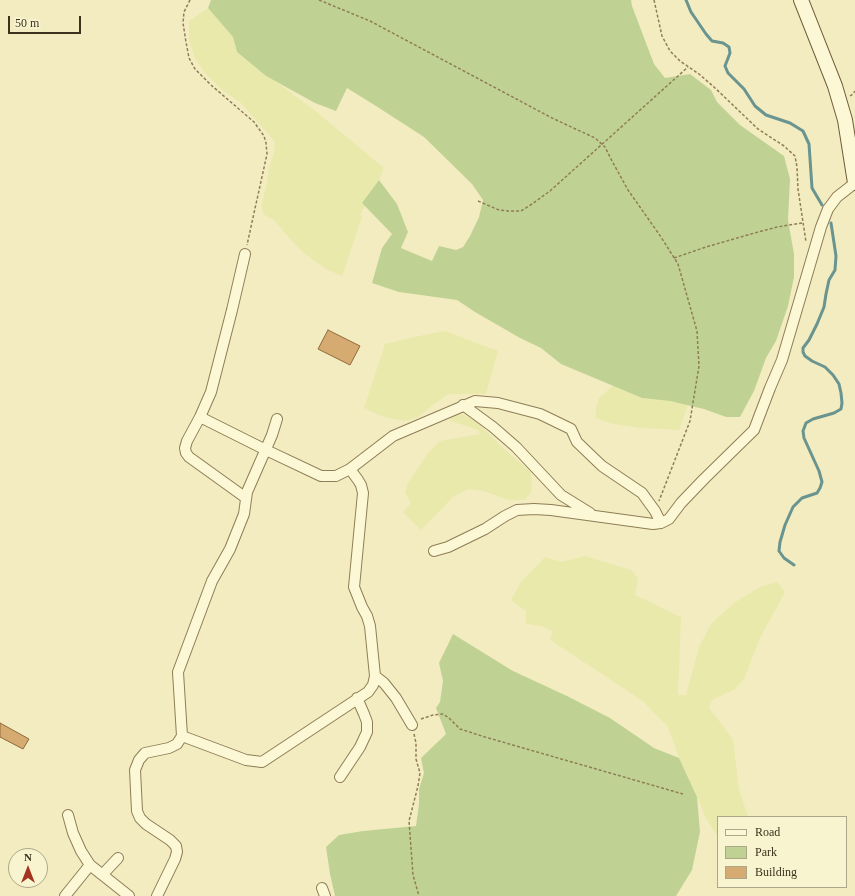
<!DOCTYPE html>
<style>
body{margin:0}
#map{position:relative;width:855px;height:896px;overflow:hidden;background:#f3ecc0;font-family:"Times New Roman",serif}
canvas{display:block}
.legend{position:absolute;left:717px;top:816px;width:130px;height:72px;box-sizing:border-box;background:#f9f4d0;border:1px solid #ada688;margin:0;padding:5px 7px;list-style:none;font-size:12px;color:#3c311c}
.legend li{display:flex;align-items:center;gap:8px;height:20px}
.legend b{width:20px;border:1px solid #ada688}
.north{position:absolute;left:8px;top:848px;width:40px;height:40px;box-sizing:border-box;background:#f9f4d0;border:1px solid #ada688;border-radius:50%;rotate:0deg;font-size:11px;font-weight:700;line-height:16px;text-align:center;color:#3c311c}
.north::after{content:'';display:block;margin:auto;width:14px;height:18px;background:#a4341f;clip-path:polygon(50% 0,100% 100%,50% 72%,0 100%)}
.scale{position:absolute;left:8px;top:16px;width:73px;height:18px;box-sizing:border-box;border:2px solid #3c311c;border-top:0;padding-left:5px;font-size:12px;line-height:14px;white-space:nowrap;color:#3c311c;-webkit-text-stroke:3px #f9f4d0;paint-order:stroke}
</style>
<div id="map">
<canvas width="855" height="896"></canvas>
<ul class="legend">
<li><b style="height:5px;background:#fcf7d4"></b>Road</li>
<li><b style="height:11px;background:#c0d293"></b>Park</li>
<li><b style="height:11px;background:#d5ab71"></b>Building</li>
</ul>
<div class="north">N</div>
<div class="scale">50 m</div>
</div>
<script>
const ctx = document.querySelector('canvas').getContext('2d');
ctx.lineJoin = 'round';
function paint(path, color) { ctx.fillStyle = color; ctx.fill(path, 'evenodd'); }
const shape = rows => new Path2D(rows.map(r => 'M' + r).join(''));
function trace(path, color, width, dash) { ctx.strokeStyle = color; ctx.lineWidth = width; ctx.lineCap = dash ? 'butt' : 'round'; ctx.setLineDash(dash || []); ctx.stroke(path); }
paint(shape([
 [208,8,233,37,237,52,266,76,275,81,313,109,384,168,379,180,362,203,365,206,360,215,362,217,342,276,326,269,304,253,291,240,274,220,263,214,262,204,267,183,269,167,274,153,275,142,241,103,222,90,204,72,195,58,189,41,189,21],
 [445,331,498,351,486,394,448,394,433,405,418,417,405,421,381,416,364,408,385,344,414,337],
 [613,386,642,398,670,401,688,405,679,430,641,428,613,424,596,418,596,408,599,398],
 [455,414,464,415,477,422,503,448,531,472,532,481,531,493,524,500,508,500,484,491,468,489,453,497,421,530,403,512,411,503,405,493,408,483,428,453,440,441,480,434,478,430,470,427,450,421,450,416],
 [585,556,631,570,638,578,635,595,681,617,678,695,686,695,699,647,711,624,734,603,760,587,777,582,785,592,760,638,744,679,735,689,712,700,709,708,720,722,733,740,739,789,748,817,718,817,718,837,706,818,697,797,679,758,668,727,652,711,645,703,622,687,550,640,553,631,541,626,526,624,526,611,511,600,521,582,545,557,561,562]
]), '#e9e9ac');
paint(shape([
 [211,0,631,0,632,6,654,64,665,78,690,74,711,90,717,102,740,125,784,156,790,179,788,220,794,254,794,277,788,306,776,341,766,358,754,391,740,417,726,417,704,409,670,401,642,398,561,364,541,348,520,338,475,312,457,300,399,292,372,283,382,248,392,234,362,203,379,180,397,204,408,232,401,248,432,261,439,246,456,250,463,247,470,236,479,217,483,200,472,184,424,137,376,106,347,88,336,111,315,103,266,76,237,52,233,37,208,8],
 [453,634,513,671,567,696,610,718,654,748,679,758,697,797,700,832,692,870,676,896,335,896,330,874,326,847,339,835,363,831,416,826,419,804,419,789,424,773,421,758,446,734,436,708,440,702,443,681,439,663]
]), '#c0d293');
trace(shape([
 [686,0,691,12,706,34,712,41,723,43,729,47,730,53,725,66,728,73,744,89,755,106,766,115,790,123,803,131,809,144,812,188,822,205],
 [794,565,784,558,779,551,780,542,785,525,793,507,802,498,817,493,820,488,822,482,819,471,804,438,803,431,806,423,813,419,834,413,841,409,842,403,841,393,839,384,833,375,825,367,812,361,805,356,803,352,803,348,809,340,817,324,824,307,826,294,829,280,835,270,836,256,831,223]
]), '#699490', 3);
const building = shape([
 [328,330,360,346,350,365,318,349,328,330],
 [0,723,29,739,23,749,0,737,0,723]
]);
paint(building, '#d5ab71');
trace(building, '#906a39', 1);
const street = shape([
 [245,254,232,310,211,392,200,417,187,441,185,448,186,453,189,457,246,498],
 [463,405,493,427,516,447,561,495,590,513],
 [200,417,266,450,321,476,336,476,350,469,393,436,475,401,498,403,540,414,571,429,577,442,602,466,642,493,655,511,661,523],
 [434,551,448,547,485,529,505,516,517,510,534,509,551,510,653,524,661,523,669,519,681,503,704,479,754,430,770,388,782,360,821,227,828,209,837,197,855,183],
 [375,676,384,683,396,698,412,725],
 [182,736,246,760,262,762,368,692,373,685,375,676,370,626,367,616,362,607,354,587,363,493,361,485,358,480,350,469],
 [340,777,360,747,367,732,367,722,364,714,357,698],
 [68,815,73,833,81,851,90,865,129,896],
 [103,874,118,858],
 [322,888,325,896],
 [65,896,90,865],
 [157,896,175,859,177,852,176,846,170,840,146,824,140,818,137,811,135,770,139,760,145,753,169,748,177,744,182,736,178,672,212,581,230,549,244,514,247,492,272,435,277,419]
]);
const secondary = shape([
 [801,0,835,86,845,120,855,183]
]);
trace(street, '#8e7d56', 12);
trace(secondary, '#705d39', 16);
trace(shape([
 [190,0,184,12,183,23,186,42,189,58,195,69,211,85,254,122,264,136,266,143,267,154,247,245],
 [319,0,370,21,552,118,595,138,605,147,612,161,628,190,661,237,678,264,697,331,699,366,690,421,659,501],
 [654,0,662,36,670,51,680,61,699,74,714,87,758,129,784,146,795,156,797,167,798,189,806,242],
 [850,96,853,94,855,91],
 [478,201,499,210,510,211,521,211,532,204,550,191,688,67],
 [674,258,706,247,751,234,777,227,802,223],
 [421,719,433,715,443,714,449,718,460,729,485,737,683,794],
 [414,734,416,743,416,759,420,773,418,786,409,821,413,875,419,896]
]), '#8e7d56', 1.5, [3, 2]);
trace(street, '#fcf7d4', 10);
trace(secondary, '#fcf7d4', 14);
</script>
